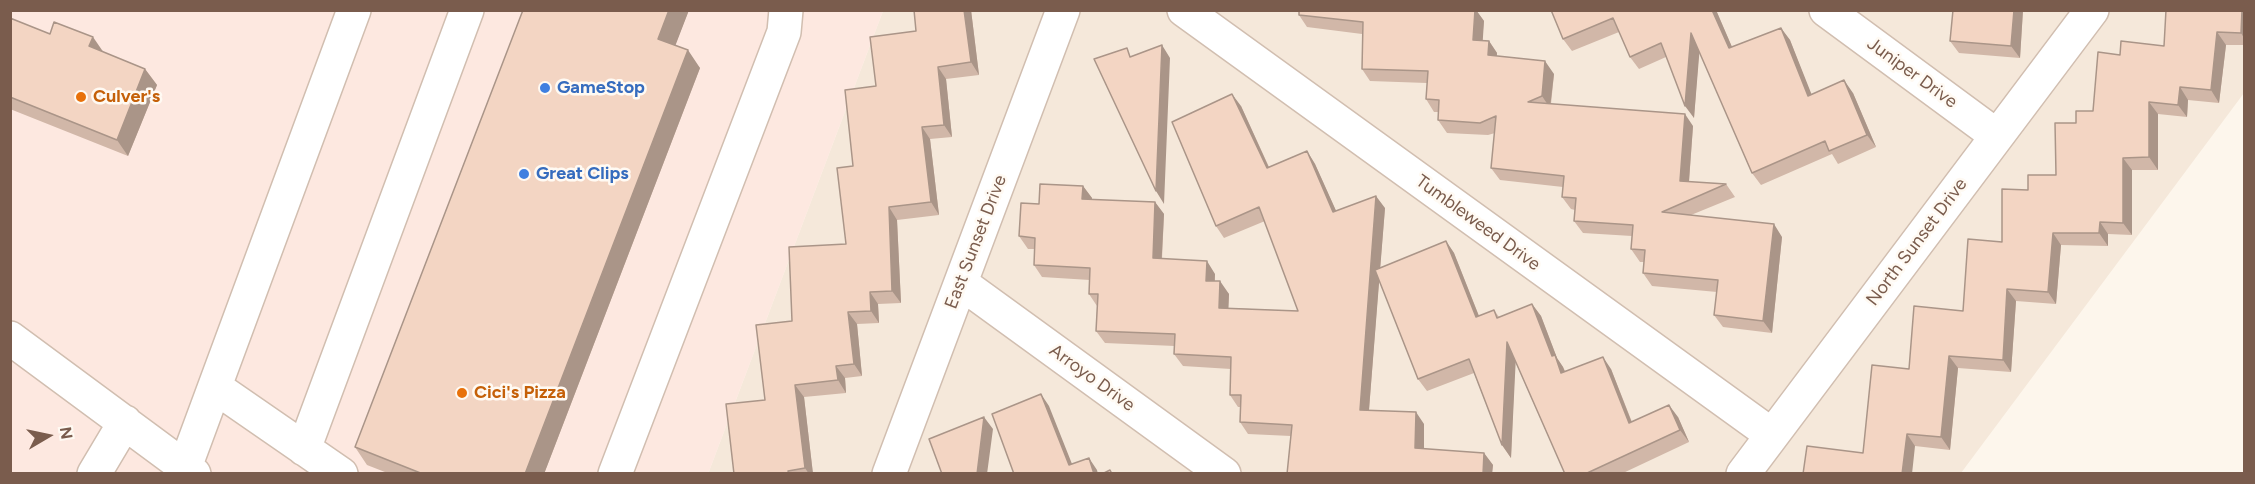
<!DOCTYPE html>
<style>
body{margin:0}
#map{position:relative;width:2255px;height:484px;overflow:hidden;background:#fdf6ec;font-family:Figtree,sans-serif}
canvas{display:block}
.frame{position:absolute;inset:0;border:12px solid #7a5c4d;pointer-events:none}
.north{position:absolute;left:18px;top:406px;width:60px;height:60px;-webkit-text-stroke:4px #fffaf3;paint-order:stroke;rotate:81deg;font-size:16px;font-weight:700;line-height:24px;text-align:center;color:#7a5c4d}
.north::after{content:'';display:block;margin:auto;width:21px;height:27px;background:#7a5c4d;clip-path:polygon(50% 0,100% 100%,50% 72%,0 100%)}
</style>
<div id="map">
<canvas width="2255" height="484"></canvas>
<div class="frame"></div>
<div class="north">N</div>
</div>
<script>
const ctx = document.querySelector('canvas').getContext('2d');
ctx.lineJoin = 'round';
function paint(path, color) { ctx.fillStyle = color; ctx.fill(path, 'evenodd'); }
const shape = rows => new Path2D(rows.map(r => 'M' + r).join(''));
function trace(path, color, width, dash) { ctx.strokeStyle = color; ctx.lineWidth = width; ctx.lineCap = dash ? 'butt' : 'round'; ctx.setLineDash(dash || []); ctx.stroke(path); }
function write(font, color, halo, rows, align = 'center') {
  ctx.font = font + ' Figtree,sans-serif'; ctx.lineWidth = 5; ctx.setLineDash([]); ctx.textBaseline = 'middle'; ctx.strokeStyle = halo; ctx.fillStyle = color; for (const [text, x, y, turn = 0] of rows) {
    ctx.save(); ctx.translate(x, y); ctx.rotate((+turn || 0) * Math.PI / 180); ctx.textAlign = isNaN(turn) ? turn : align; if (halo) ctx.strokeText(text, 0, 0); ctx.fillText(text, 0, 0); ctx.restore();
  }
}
paint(shape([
 [883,11,2244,11,2244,93,1961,473,708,474]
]), '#f5e8da');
paint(shape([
 [10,11,883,11,708,474,11,473]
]), '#fde8e0');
const minor = shape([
 [1184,10,1772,435],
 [1826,10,1997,136],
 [961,283,1224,474],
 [10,338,194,474],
 [215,387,341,474],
 [304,449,467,10],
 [185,467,354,10],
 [94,474,125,422],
 [615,474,784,32,786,10],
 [889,474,1063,10],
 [1743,474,2092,10]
]);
trace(minor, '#d1beb0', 36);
trace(minor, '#fff', 33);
paint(shape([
 [523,10,689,10,675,45,700,68,544,474,390,474,367,465,355,447],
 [914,10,971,10,979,75,946,79,952,137,930,139,939,215,897,220,901,303,878,304,879,323,857,324,862,376,845,378,846,393,804,397,813,474,734,474,765,400,792,321,846,244,853,166,876,86,916,31],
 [1299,10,1476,10,1484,21,1482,40,1489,41,1497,53,1497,56,1554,74,1551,104,1693,126,1689,182,1726,184,1735,197,1691,215,1782,237,1772,333,1723,327,1714,315,1717,292,1652,286,1643,273,1644,262,1640,262,1631,249,1632,236,1583,233,1574,221,1575,210,1571,209,1562,197,1563,187,1500,180,1491,168,1495,133,1488,135,1447,133,1438,120,1439,112,1434,112,1426,99,1427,83,1370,81,1362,69,1362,34,1307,27,1299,15],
 [1551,10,1716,10,1732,47,1781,28,1790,40,1811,95,1853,93,1876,147,1838,164,1832,154,1761,185,1752,173,1699,51,1694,118,1666,57,1639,69,1630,57,1619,32,1572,51,1563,39],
 [2023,10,2020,58,1959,53,1950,41],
 [2244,10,2244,45,2226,45,2219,103,2188,100,2187,117,2158,114,2158,170,2132,170,2132,235,2108,234,2108,246,2061,245,2056,304,2016,301,2011,372,1958,368,1950,450,1915,446,1863,453,1909,369,1963,311,2002,242,2028,190,2056,175,2076,123,2093,111,2120,55,2164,46],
 [10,18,50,34,103,52,145,69,157,85,128,156,10,109],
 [1241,106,1269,167,1307,151,1315,164,1336,211,1385,208,1380,268,1446,241,1454,253,1479,316,1494,310,1499,317,1532,304,1541,316,1557,358,1563,367,1565,371,1611,369,1632,422,1678,417,1689,442,1621,474,1565,474,1515,361,1511,458,1502,445,1474,373,1427,391,1418,379,1379,280,1369,410,1424,424,1424,449,1484,453,1493,465,1492,474,1287,474,1291,436,1248,434,1240,422,1240,407,1238,407,1230,395,1231,369,1183,366,1174,354,1175,346,1105,343,1096,331,1097,306,1089,294,1090,280,1042,277,1034,265,1034,249,1028,249,1019,236,1039,204,1083,186,1092,198,1091,200,1155,202,1164,214,1162,259,1215,274,1215,281,1229,294,1228,308,1298,311,1265,221,1224,238,1216,226]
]), '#d1b7a8');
paint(shape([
 [669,10,689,10,671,57,658,39],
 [964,10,971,10,979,75,971,62],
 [1475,10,1476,10,1484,21,1482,52,1473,40],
 [1712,10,1716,10,1738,61,1729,48],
 [2014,10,2023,10,2020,58,2011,46],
 [2242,10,2244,10,2244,38,2241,33],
 [1781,28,1790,40,1817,108,1808,96],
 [2217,32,2226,45,2219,103,2211,90],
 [1691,33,1700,45,1694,118,1685,106],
 [93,37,104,53,89,46],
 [1489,41,1497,53,1496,67,1488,55],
 [1162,45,1170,58,1164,204,1156,191],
 [688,50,700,68,544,474,525,474],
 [1545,61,1554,74,1550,108,1542,96],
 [938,67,946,79,952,137,944,125],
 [145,69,157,85,128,156,117,140],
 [1844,80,1853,93,1876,147,1867,135],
 [2180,87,2188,100,2187,117,2178,105],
 [1232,94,1241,106,1275,181,1267,168],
 [2149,102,2158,114,2158,170,2149,157],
 [1685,114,1693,126,1688,194,1680,181],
 [922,127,930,139,939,215,931,202],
 [1307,151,1315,164,1342,224,1333,212],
 [2123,158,2132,170,2132,235,2123,223],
 [1083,186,1092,198,1091,212,1082,199],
 [1376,196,1385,208,1368,422,1360,410],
 [1155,202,1164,214,1161,271,1153,258],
 [889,207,897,220,901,303,892,291],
 [2100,222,2108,234,2108,246,2099,233],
 [1774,224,1782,237,1772,333,1763,321],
 [2053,233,2061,245,2056,304,2048,292],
 [1446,241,1454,253,1484,329,1476,317],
 [1207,261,1215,274,1214,293,1206,281],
 [1220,281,1229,294,1228,320,1219,308],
 [2007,289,2016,301,2011,372,2003,360],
 [870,292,878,304,879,323,871,311],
 [1532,304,1541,316,1557,358,1563,367,1570,385,1561,373,1552,356],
 [848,312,857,324,862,376,854,364],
 [1507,342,1516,355,1511,458,1502,445],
 [1949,356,1958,368,1950,450,1941,437],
 [1603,357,1611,369,1637,436,1629,423],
 [836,366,845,378,846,393,838,380],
 [795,385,804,397,813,474,809,474,805,468],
 [1041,394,1049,406,1076,474,1069,465],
 [1669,405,1678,417,1689,442,1680,430],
 [1416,412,1424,424,1424,460,1415,448],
 [984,417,993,429,987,474,977,474],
 [1907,434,1915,446,1912,474,1902,474],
 [1484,453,1493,465,1492,474,1483,474],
 [1089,458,1097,470,1098,474,1094,474]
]), '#aa9588');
const building = shape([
 [523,10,669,10,658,39,688,50,525,474,423,474,355,447,523,10],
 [914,10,964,10,971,62,938,67,944,125,922,127,931,202,889,207,892,291,870,292,871,311,848,312,854,364,836,366,838,380,795,385,805,468,788,471,789,474,734,474,726,404,765,400,756,325,792,321,789,247,846,244,837,168,853,166,845,90,876,86,870,37,916,31,914,10],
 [1299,10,1475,10,1473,40,1489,41,1488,55,1545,61,1542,96,1528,102,1685,114,1680,181,1726,184,1662,212,1774,224,1763,321,1714,315,1718,280,1643,273,1645,250,1631,249,1633,225,1574,221,1576,198,1562,197,1564,176,1491,168,1496,116,1480,123,1438,120,1439,100,1426,99,1428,71,1362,69,1363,22,1299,15,1299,10],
 [1551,10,1712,10,1729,48,1781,28,1808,96,1844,80,1867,135,1829,151,1825,141,1752,173,1691,33,1685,106,1661,43,1630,57,1613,18,1563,39,1551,10],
 [1953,10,2014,10,2011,46,1950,41,1953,10],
 [2166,10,2242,10,2241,33,2217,32,2211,90,2180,87,2178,105,2149,102,2149,157,2123,158,2123,223,2100,222,2099,233,2053,233,2048,292,2007,289,2003,360,1949,356,1941,437,1907,434,1902,474,1803,474,1807,446,1863,453,1872,365,1909,369,1914,306,1963,311,1968,239,2002,242,2002,189,2028,190,2028,175,2056,175,2055,123,2076,123,2076,111,2093,111,2098,52,2120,55,2121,41,2164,46,2166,10],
 [10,18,50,34,54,22,93,37,89,46,145,69,117,140,10,97,10,18],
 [1162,45,1156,191,1094,59,1127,48,1130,57,1162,45],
 [1232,94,1267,168,1307,151,1333,212,1376,196,1360,410,1416,412,1415,448,1484,453,1483,474,1287,474,1292,425,1240,422,1241,395,1230,395,1231,357,1174,354,1175,334,1096,331,1098,294,1089,294,1090,268,1034,265,1035,238,1019,236,1021,203,1039,204,1040,184,1083,186,1082,199,1155,202,1153,258,1207,261,1206,281,1220,281,1219,308,1298,311,1259,207,1216,226,1172,122,1232,94],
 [1446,241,1476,317,1494,310,1497,318,1532,304,1552,356,1555,355,1561,373,1603,357,1629,423,1669,405,1680,430,1585,474,1565,474,1507,342,1502,445,1469,359,1418,379,1375,270,1446,241],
 [1041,394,1069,465,1089,458,1094,474,1014,474,992,414,1041,394],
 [984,417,977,474,942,474,929,439,984,417],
 [1110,470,1112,474,1102,474,1110,470]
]);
paint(building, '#f3d5c3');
trace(building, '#aa9588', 1.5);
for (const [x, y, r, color] of [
 [545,88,6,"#3f7fe0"],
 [81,97,6,"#e8710a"],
 [524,174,6,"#3f7fe0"],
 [462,393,6,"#e8710a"]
]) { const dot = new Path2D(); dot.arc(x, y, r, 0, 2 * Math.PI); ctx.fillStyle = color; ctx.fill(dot); trace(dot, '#fffaf3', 2); }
write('18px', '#7a5c4d', '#fffaf3', [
 ["Juniper Drive",1912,73,36],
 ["Tumbleweed Drive",1478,223,36],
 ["East Sunset Drive",976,242,-69],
 ["North Sunset Drive",1917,242,-53],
 ["Arroyo Drive",1092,378,36]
]);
write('bold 18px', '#366cbe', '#fffaf3', [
 ["GameStop",557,88],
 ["Great Clips",536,174]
], 'left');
write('bold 18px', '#c56008', '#fffaf3', [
 ["Culver's",93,97],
 ["Cici's Pizza",474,393]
], 'left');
</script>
